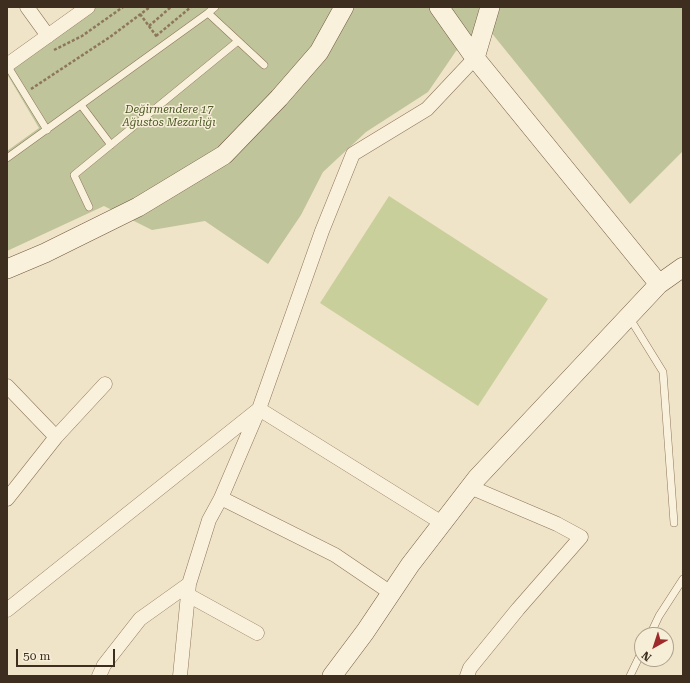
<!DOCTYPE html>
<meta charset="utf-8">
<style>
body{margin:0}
#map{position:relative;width:690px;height:683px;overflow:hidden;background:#f0e4c8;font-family:"Roboto Serif",serif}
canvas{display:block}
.frame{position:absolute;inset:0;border:8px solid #3d2e20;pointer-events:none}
.north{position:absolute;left:634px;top:627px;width:40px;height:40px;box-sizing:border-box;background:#f7eed8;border:1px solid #ada18e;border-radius:50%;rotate:219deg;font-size:11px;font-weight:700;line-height:16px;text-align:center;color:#3d2e20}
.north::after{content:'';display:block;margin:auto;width:14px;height:18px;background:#9e2a2b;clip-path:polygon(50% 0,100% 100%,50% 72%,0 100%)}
.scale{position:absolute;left:16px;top:649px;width:99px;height:18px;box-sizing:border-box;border:2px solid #3d2e20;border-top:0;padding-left:5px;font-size:12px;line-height:14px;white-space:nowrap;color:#3d2e20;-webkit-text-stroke:3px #f7eed8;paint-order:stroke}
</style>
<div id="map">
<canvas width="690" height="683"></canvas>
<div class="frame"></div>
<div class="north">N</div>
<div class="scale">50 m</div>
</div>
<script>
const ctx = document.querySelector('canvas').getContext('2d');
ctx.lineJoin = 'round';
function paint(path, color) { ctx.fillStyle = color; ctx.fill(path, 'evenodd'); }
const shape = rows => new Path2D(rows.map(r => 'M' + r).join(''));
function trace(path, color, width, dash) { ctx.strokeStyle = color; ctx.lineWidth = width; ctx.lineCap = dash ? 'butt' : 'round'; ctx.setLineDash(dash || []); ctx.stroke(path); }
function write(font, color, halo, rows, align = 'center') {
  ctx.font = font + ' "Roboto Serif",serif'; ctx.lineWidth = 3; ctx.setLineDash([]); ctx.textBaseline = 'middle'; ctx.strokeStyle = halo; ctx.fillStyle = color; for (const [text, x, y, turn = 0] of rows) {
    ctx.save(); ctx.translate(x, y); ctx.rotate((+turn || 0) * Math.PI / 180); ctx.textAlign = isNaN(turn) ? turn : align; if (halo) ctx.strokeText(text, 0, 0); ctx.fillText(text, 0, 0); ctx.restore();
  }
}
paint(shape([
 [389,196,548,299,478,406,320,303]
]), '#c9cf9b');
paint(shape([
 [92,7,683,7,683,151,630,204,490,31,456,51,428,92,366,132,323,172,301,215,268,264,205,221,152,230,104,206,7,251,7,151,39,128,7,74,7,66]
]), '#bfc49a');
const lane = shape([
 [215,7,208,13,264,65],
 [10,70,47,130],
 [81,105,111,145],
 [7,158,208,13],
 [89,207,74,175,238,41],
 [629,317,663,372,674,523],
 [650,635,659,616,683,579],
 [630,676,642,651]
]);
const street = shape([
 [27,7,48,36],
 [7,65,88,7],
 [7,386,56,437,105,384],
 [221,498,335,555,391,593],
 [7,499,56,437],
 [188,595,257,633],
 [7,610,259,409,442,523],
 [99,676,104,665,140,619,189,584],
 [180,676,189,584,209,520,221,498,259,409,322,231,353,154,427,109,475,58],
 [467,676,470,668,518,609,581,537,557,524,470,487]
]);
const secondary = shape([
 [439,7,475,58,659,284],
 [475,58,490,7],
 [7,269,45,253,138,207,224,155,279,98,319,52,344,7],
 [332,676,365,632,410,565,477,478,659,284,683,267]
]);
trace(lane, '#8d765c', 8);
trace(street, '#8d765c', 15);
trace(secondary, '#6f573f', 20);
trace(shape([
 [140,14,157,37],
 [149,26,171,7],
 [156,36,191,7],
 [54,50,82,36,123,7],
 [31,89,110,37,150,7]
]), '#8d765c', 2.5, [3, 2]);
trace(lane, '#faf1dc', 7);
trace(street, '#faf1dc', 14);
trace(secondary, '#faf1dc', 19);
write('italic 11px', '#4d5a26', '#f7eed8', [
 ["Değirmendere 17",169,110],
 ["Ağustos Mezarlığı",169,123]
]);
</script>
